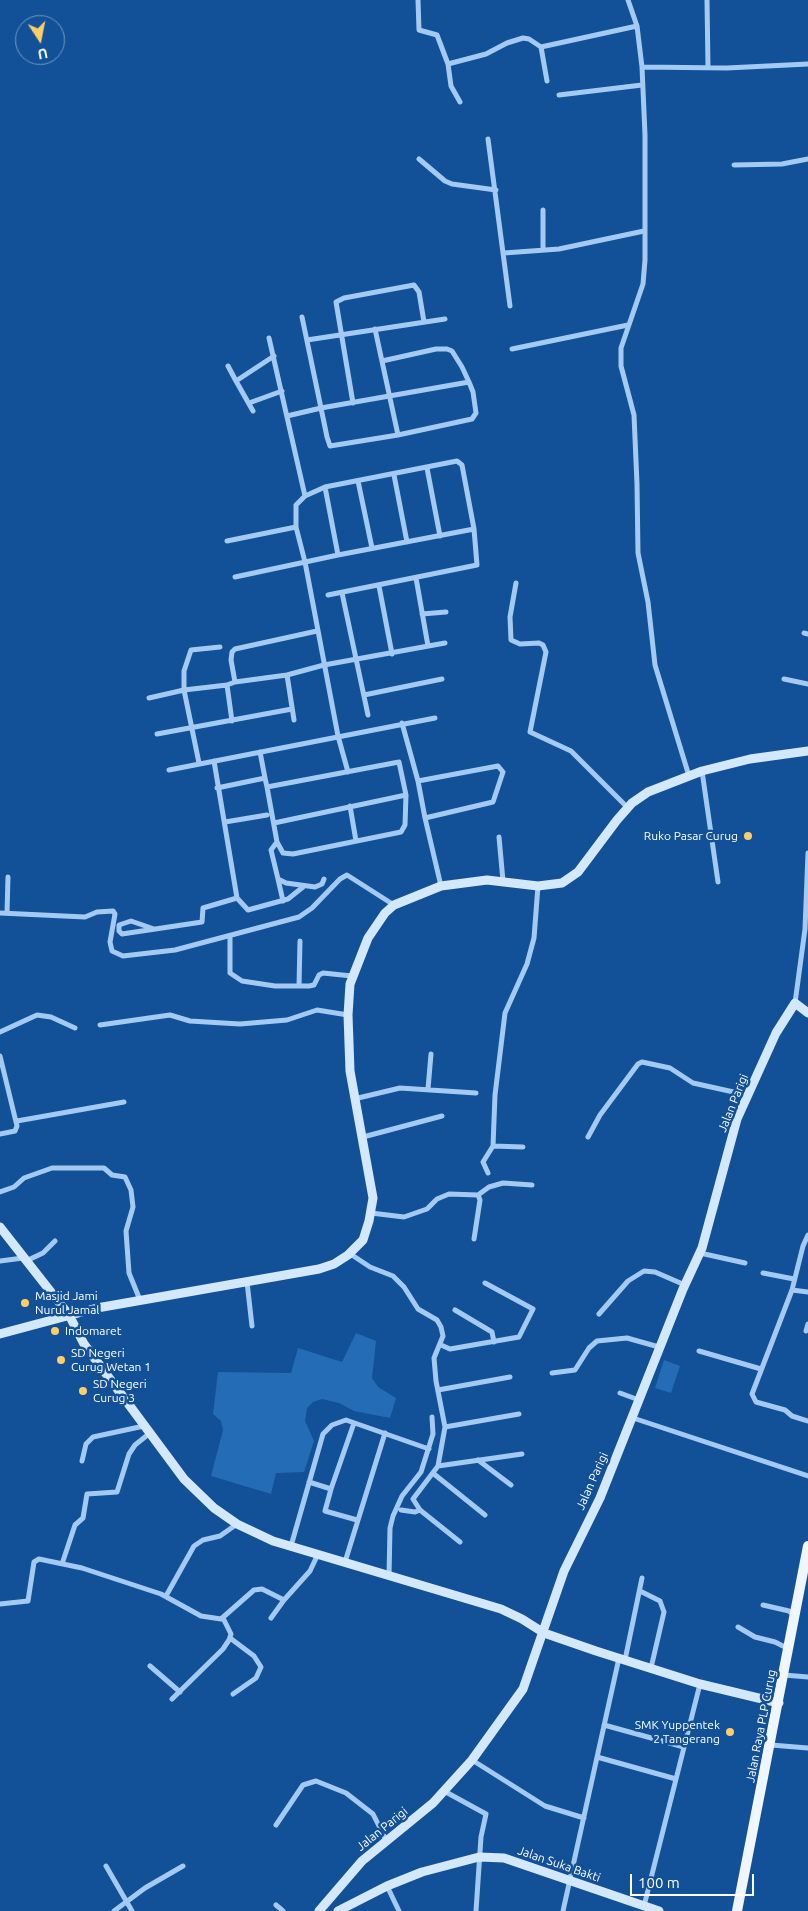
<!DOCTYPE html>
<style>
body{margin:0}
#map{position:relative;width:808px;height:1911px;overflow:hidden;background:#125198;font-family:Ubuntu,sans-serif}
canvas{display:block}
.north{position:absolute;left:15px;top:15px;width:50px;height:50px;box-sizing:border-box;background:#125198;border:1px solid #7197c1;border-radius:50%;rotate:169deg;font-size:14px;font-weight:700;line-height:20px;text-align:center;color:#fff}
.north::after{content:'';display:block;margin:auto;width:18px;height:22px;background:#ffce66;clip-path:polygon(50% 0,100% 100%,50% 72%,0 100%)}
.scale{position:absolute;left:630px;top:1874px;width:124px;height:22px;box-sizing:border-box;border:2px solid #fff;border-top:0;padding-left:6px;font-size:15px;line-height:18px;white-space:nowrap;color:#fff;-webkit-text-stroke:4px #125198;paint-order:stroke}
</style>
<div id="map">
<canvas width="808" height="1911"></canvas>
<div class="north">U</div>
<div class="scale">100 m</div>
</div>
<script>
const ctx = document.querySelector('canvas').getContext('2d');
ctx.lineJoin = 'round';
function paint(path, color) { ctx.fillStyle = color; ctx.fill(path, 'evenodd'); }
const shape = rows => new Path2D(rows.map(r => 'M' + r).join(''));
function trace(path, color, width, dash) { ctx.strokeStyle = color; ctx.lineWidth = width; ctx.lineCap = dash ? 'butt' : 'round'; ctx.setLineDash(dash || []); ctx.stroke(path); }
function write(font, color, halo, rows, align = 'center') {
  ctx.font = font + ' Ubuntu,sans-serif'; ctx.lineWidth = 5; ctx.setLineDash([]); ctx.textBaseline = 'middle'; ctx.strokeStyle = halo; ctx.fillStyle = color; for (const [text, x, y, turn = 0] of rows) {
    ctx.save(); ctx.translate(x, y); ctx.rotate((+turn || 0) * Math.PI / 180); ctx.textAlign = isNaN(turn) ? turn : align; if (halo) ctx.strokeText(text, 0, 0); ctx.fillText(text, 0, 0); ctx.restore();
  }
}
paint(shape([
 [356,1333,376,1341,372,1378,378,1387,396,1398,390,1418,354,1411,339,1403,322,1399,313,1402,307,1408,305,1421,314,1441,304,1472,276,1473,271,1494,211,1476,223,1430,221,1421,213,1414,218,1372,291,1373,298,1348,342,1362],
 [664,1360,680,1366,671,1393,655,1388]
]), '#256cb6');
trace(shape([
 [418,0,419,30,437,35,448,64,486,54,507,43,523,38,529,39,541,47,637,26],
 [628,0,637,26,642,67,645,135,645,260,643,284,621,348,621,366,634,415,637,484,638,553,648,602,655,665,689,776],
 [707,0,708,67],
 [541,47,547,81],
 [448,64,451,86,460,102],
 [642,67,727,68,808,64],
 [559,95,642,85],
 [488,139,510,306],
 [419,159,445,181,452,184,496,190],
 [734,165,782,164,808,159],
 [543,250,543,210],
 [504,253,559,249,644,231],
 [375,329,398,435],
 [269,338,305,496,296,505,296,527,305,562,338,736,348,772],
 [307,340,445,319],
 [512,349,628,325],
 [382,361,436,349,447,349,452,351,462,367,469,382],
 [228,366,236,381],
 [249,403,282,391],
 [353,403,336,302,344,298,414,285,419,292,424,322],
 [253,411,236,381,274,356],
 [287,416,321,408,469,382,473,392,476,413,472,419,398,435,330,446,327,437,321,408,302,317],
 [427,468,440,536],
 [394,475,407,542],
 [358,481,372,548],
 [325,487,338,555],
 [305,496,325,487,457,461,462,465,474,529,477,565,328,595],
 [227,541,296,527],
 [235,577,338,555,474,529],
 [416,578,428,646],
 [516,583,510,617,511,640,520,644,539,643,543,645,546,652,530,732,571,751,628,808],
 [379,586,392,654],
 [342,593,368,715],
 [422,614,446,612],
 [804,633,808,634],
 [287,675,294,720],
 [784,679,808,684],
 [235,682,231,660,232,652,235,649,317,631],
 [364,695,442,679],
 [149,698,184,690,227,685],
 [232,721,227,685,235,682,287,675,324,665,445,643],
 [402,723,418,781,425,818,441,886],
 [157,734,292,709],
 [260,752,265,778],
 [214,761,237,898,248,910,288,899,303,887],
 [399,762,406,795,405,825,401,832,293,854,283,853,277,842,267,787,399,762],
 [199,763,184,690,184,671,191,650,220,647],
 [169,770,435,718],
 [702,771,718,882],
 [418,781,498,766,503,772,493,802,425,818],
 [217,788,265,778,267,787],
 [350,806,356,841],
 [225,822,267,815],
 [274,823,406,795],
 [499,837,503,881],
 [277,842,271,850,278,879,286,883,315,887,322,884,324,879],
 [278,879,283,901],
 [0,913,85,917,97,912,113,911,115,914,110,942,112,951,123,956,175,950,299,917,312,908,340,879,347,875,394,905],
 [7,913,8,877],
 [154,929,131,921,119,925,119,931,122,934,202,922,203,908,237,898],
 [230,937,230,973,242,981,275,986,309,986,314,985,319,975,323,973,352,976],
 [299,986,300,941],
 [795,1003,805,929,808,853],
 [100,1025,170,1015,190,1021,240,1024,287,1020,317,1010,348,1015],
 [0,1032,37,1015,51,1017,75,1028],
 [0,1056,17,1126,15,1131,0,1134],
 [428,1089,431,1054],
 [354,1099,400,1088,476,1093],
 [17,1121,124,1102],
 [363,1137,442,1116],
 [588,1137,600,1115,638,1064,642,1062,670,1068,693,1083,747,1095],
 [493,1146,523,1147],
 [488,1173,483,1162,493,1146,495,1095,505,1013,527,964,534,938,538,886],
 [0,1192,14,1187,24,1178,52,1168,104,1168,112,1175,125,1177,131,1190,133,1207,126,1231,129,1273,140,1300],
 [478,1195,489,1187,503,1183,532,1185],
 [371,1213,404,1217,427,1209,437,1199,449,1194,478,1195,480,1200,474,1239],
 [808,1235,803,1246,792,1290,752,1394,756,1402,785,1410,792,1416,808,1421],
 [349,1253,370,1267,393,1276,404,1287,418,1309,437,1320,441,1327,443,1336,434,1358,436,1381,445,1427,438,1466,413,1499,420,1510,460,1542],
 [700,1253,745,1263],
 [0,1261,23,1258],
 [26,1261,43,1253,55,1241],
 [763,1273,794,1279],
 [247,1282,252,1326],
 [792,1290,808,1292],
 [455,1310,492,1332,494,1342],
 [599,1314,628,1281,644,1271,655,1272,685,1285],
 [806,1331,808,1324],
 [441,1345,450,1349,519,1337,533,1309,485,1283],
 [699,1351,761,1369],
 [552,1373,575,1370,589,1348,597,1341,627,1338,659,1347],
 [438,1390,510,1377],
 [620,1393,639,1400],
 [633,1418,808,1476],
 [445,1427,519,1414],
 [478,1460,511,1485],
 [82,1461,86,1444,93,1437,144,1426],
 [438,1466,522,1454],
 [434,1474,485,1515],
 [309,1482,331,1489,354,1423],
 [331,1489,325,1511,357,1520],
 [401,1510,415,1512,420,1510],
 [291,1546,323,1434,332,1425,346,1420,429,1449],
 [345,1562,385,1433],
 [62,1564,75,1525,83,1518,87,1494,117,1492,129,1454,135,1445,150,1433],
 [389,1576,390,1528,393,1516,402,1496,421,1472,433,1434,432,1417],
 [640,1591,660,1601,664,1612,651,1668],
 [166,1596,194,1546,203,1540,220,1536,237,1524],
 [0,1604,28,1601,34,1562,39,1559,82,1568,161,1594,201,1616,221,1619,254,1590,262,1589,284,1600,310,1571,318,1554],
 [763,1605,789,1611,795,1616],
 [271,1618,284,1600],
 [738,1627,755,1637,775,1642,789,1649],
 [230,1638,254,1656,261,1667,256,1678,233,1694],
 [625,1660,642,1578],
 [150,1666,180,1692],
 [784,1675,808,1677],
 [172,1699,223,1649,229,1640,231,1634,223,1618],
 [604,1725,684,1747],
 [771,1745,808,1748],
 [597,1757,676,1779],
 [472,1760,545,1806,584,1818],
 [444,1791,486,1814,481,1837,476,1911],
 [276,1825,303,1785,316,1781,346,1793,373,1814,386,1840],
 [106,1866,132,1911],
 [387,1886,399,1911],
 [276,1905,283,1911],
 [644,1906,700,1684],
 [114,1911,145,1888,183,1866],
 [563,1911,619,1658]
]), '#a4caf3', 5);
trace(shape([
 [0,1227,69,1315,84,1344,184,1479,214,1508,237,1524,273,1541,501,1609,522,1619,544,1633,596,1651,700,1684,779,1703],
 [0,1334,97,1308,319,1269,334,1264,348,1255,363,1240,369,1221,373,1198,350,1071,348,1015,350,984,368,938,385,913,394,905,441,886,487,880,538,886,562,883,578,872,617,820,632,803,648,792,702,771,750,759,808,751],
 [319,1911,362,1861,433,1803,472,1760,523,1689,564,1571,600,1498,683,1289,702,1248,737,1119,776,1033,795,1003,808,1013],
 [338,1911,387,1886,422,1872,479,1857,504,1858,659,1911]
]), '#d3e7fd', 9);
trace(shape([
 [737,1911,808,1546]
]), '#f0f6ff', 10);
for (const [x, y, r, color] of [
 [748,836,5,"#ffce66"],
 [25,1303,5,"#ffce66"],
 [55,1331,5,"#ffce66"],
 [61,1360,5,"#ffce66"],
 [83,1391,5,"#ffce66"],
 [730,1732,5,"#ffce66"]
]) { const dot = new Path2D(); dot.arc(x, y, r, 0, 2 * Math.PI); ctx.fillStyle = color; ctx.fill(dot); trace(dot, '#125198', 2); }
write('12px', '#fff', '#125198', [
 ["Ruko Pasar Curug",738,836,"right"],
 ["Masjid Jami",35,1296],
 ["Nurul Jamal",35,1310],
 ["Indomaret",65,1331],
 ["SD Negeri",71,1353],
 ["Curug Wetan 1",71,1367],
 ["SD Negeri",93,1384],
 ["Curug 3",93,1398],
 ["SMK Yuppentek",720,1725,"right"],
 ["2 Tangerang",720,1739,"right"]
], 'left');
write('12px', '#fff', '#125198', [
 ["Jalan Parigi",733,1103,-68],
 ["Jalan Parigi",592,1481,-66],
 ["Jalan Raya PLP Curug",761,1726,-79],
 ["Jalan Parigi",382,1829,-39],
 ["Jalan Suka Bakti",559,1864,19]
]);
</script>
